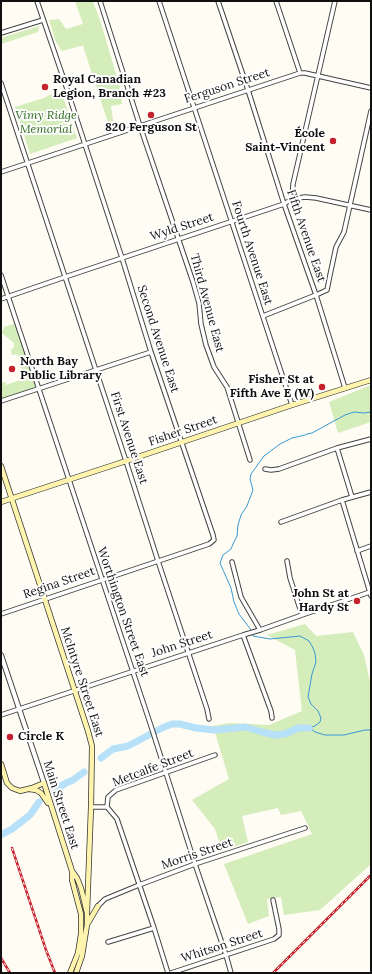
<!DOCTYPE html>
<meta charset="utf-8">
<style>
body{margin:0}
#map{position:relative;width:372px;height:974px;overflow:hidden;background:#fffcf3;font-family:Lora,serif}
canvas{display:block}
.frame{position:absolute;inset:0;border:2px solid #101010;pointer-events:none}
</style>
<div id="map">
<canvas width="372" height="974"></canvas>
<div class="frame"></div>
</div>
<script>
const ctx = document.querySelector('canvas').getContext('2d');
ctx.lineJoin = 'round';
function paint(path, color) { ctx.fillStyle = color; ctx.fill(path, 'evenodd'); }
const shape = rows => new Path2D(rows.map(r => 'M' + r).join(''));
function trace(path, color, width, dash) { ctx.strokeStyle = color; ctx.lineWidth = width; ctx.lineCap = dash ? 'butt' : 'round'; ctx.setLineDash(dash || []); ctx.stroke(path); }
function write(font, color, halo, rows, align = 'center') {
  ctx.font = font + ' Lora,serif'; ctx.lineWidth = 4; ctx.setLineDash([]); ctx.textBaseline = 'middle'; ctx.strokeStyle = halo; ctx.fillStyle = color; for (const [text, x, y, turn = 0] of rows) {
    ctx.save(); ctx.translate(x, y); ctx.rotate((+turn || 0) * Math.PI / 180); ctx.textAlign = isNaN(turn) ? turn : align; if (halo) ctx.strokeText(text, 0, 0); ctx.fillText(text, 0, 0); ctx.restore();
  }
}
paint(shape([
 [75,1,93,1,101,23,121,91,122,104,111,106,114,127,110,129,83,46,85,45,62,51,56,42,49,20,59,19,66,29,83,24],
 [39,26,38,32,1,44,1,38],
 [61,91,77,138,30,154,15,107,47,97,47,96],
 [17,323,39,389,1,401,1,383,5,382,6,385,23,379,21,373,23,372,17,354,12,355,11,350,14,347,14,343,2,333,4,327],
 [371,385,371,422,338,433,329,402],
 [305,624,316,636,353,632,364,655,371,686,371,864,320,910,284,915,281,897,267,899,269,916,248,924,224,864,312,834,301,811,281,815,278,808,242,816,248,842,222,851,215,829,192,800,229,779,213,726,229,723,269,725,302,711,295,650,267,635]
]), '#d5ecbb');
trace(shape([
 [309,728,315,726,320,722,321,718,318,711,311,704,308,697,312,674,316,662,315,653,312,646,309,641,300,636,270,639,253,636,251,630,239,614,234,602,231,588,220,563,223,555,231,549,233,544,237,536,238,525,241,515,247,506,253,490,250,479,251,474,264,456,280,444,292,438,305,435,307,434,312,433,345,415,354,412,364,413,371,412],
 [310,728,315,732,325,735,344,735,365,730,371,730]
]), '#3a99d2', 1);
trace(shape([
 [101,758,113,749,128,746,162,728,172,724,180,724,196,728,215,730,245,727,262,732,275,735,285,734,298,728,309,728],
 [55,790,66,783,73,780,84,772],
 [1,835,12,829,30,815,39,802]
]), '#b6e1f8', 7);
const minor = shape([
 [100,1,140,126,193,282,199,303,201,324,206,345,214,367,227,387,250,460],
 [159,1,292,405],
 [218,1,248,90,284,204,316,295,345,388],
 [276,1,300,73],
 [1,33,43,20],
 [1,83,126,461,158,561,207,709,209,719],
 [1,172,300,73,305,73,371,88],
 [292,199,293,184,335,1],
 [1,275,102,579,151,726,195,864,226,955,231,973],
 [1,299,65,277,284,204,292,199,305,197,316,198,371,210],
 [263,316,316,295,327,290,330,275,336,247,344,232,371,111],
 [1,401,151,352],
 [337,448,352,497],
 [265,469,271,470,279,469,337,448,371,439],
 [342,500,371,596],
 [281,522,342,500,371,492],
 [357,551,371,546],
 [287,561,290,578,302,615],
 [232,562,241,597,260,630],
 [1,614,209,544,214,540,213,535,151,352,122,258,64,80,37,1],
 [243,635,271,711,272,718],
 [1,715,243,635,260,630,302,615,370,592],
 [91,807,107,807,117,819,154,928,168,973],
 [107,807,108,797,116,790,215,755],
 [98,906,105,899,139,885,195,864,305,828],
 [108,942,154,928],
 [171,973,274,939,279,935,279,929,273,900]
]);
const tertiary = shape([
 [1,655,44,783]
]);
const secondary = shape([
 [1,466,88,731,92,746,91,807,87,913],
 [1,502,126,461,292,405,371,380],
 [1,764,7,783,12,788,20,791,32,788,44,783,72,871,72,880,81,914,81,934,78,953,70,973],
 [29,789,36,790,41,793,48,803],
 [72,871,77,878,81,888,87,913,87,925,82,956,76,973],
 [88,923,98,906]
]);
trace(minor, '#434343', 5.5);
trace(tertiary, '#434343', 6);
trace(secondary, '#323232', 6);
trace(minor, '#fff', 3.5);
trace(tertiary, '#fff', 4);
trace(secondary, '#fff4ae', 4.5);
const rail = shape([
 [12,848,46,950,55,973],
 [1,958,10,973],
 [273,973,371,875]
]);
trace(rail, '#c6222e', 2.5);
trace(rail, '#fff', 1, [3]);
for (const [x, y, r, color] of [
 [45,87,4,"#c6222e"],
 [151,115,4,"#c6222e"],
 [333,141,4,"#c6222e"],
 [12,369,4,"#c6222e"],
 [322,387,4,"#c6222e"],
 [357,601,4,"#c6222e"],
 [10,737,4,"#c6222e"]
]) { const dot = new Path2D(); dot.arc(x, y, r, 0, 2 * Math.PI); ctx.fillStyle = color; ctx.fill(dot); trace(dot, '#fff', 1.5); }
write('bold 12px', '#101010', '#fff', [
 ["Royal Canadian",53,80],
 ["Legion, Branch #23",53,94],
 ["820 Ferguson St",151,128,"center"],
 ["École",325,134,"right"],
 ["Saint-Vincent",325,148,"right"],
 ["North Bay",20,362],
 ["Public Library",20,376],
 ["Fisher St at",314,380,"right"],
 ["Fifth Ave E (W)",314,394,"right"],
 ["John St at",349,594,"right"],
 ["Hardy St",349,608,"right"],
 ["Circle K",18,737]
], 'left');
write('12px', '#101010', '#fff', [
 ["Ferguson Street",227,86,-18],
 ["Wyld Street",182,227,-18],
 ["Fifth Avenue East",306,236,71],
 ["Fourth Avenue East",252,253,72],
 ["Third Avenue East",207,303,75],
 ["Second Avenue East",158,339,72],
 ["Fisher Street",183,431,-19],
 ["First Avenue East",129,438,72],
 ["Regina Street",59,583,-19],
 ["Worthington Street East",123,612,71],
 ["John Street",182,644,-18],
 ["McIntyre Street East",82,682,72],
 ["Metcalfe Street",153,768,-21],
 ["Main Street East",61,805,72],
 ["Morris Street",197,854,-19],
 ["Whitson Street",222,946,-18]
]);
write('italic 12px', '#2f6b1d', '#fff', [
 ["Vimy Ridge",46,116],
 ["Memorial",46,130]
]);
</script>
